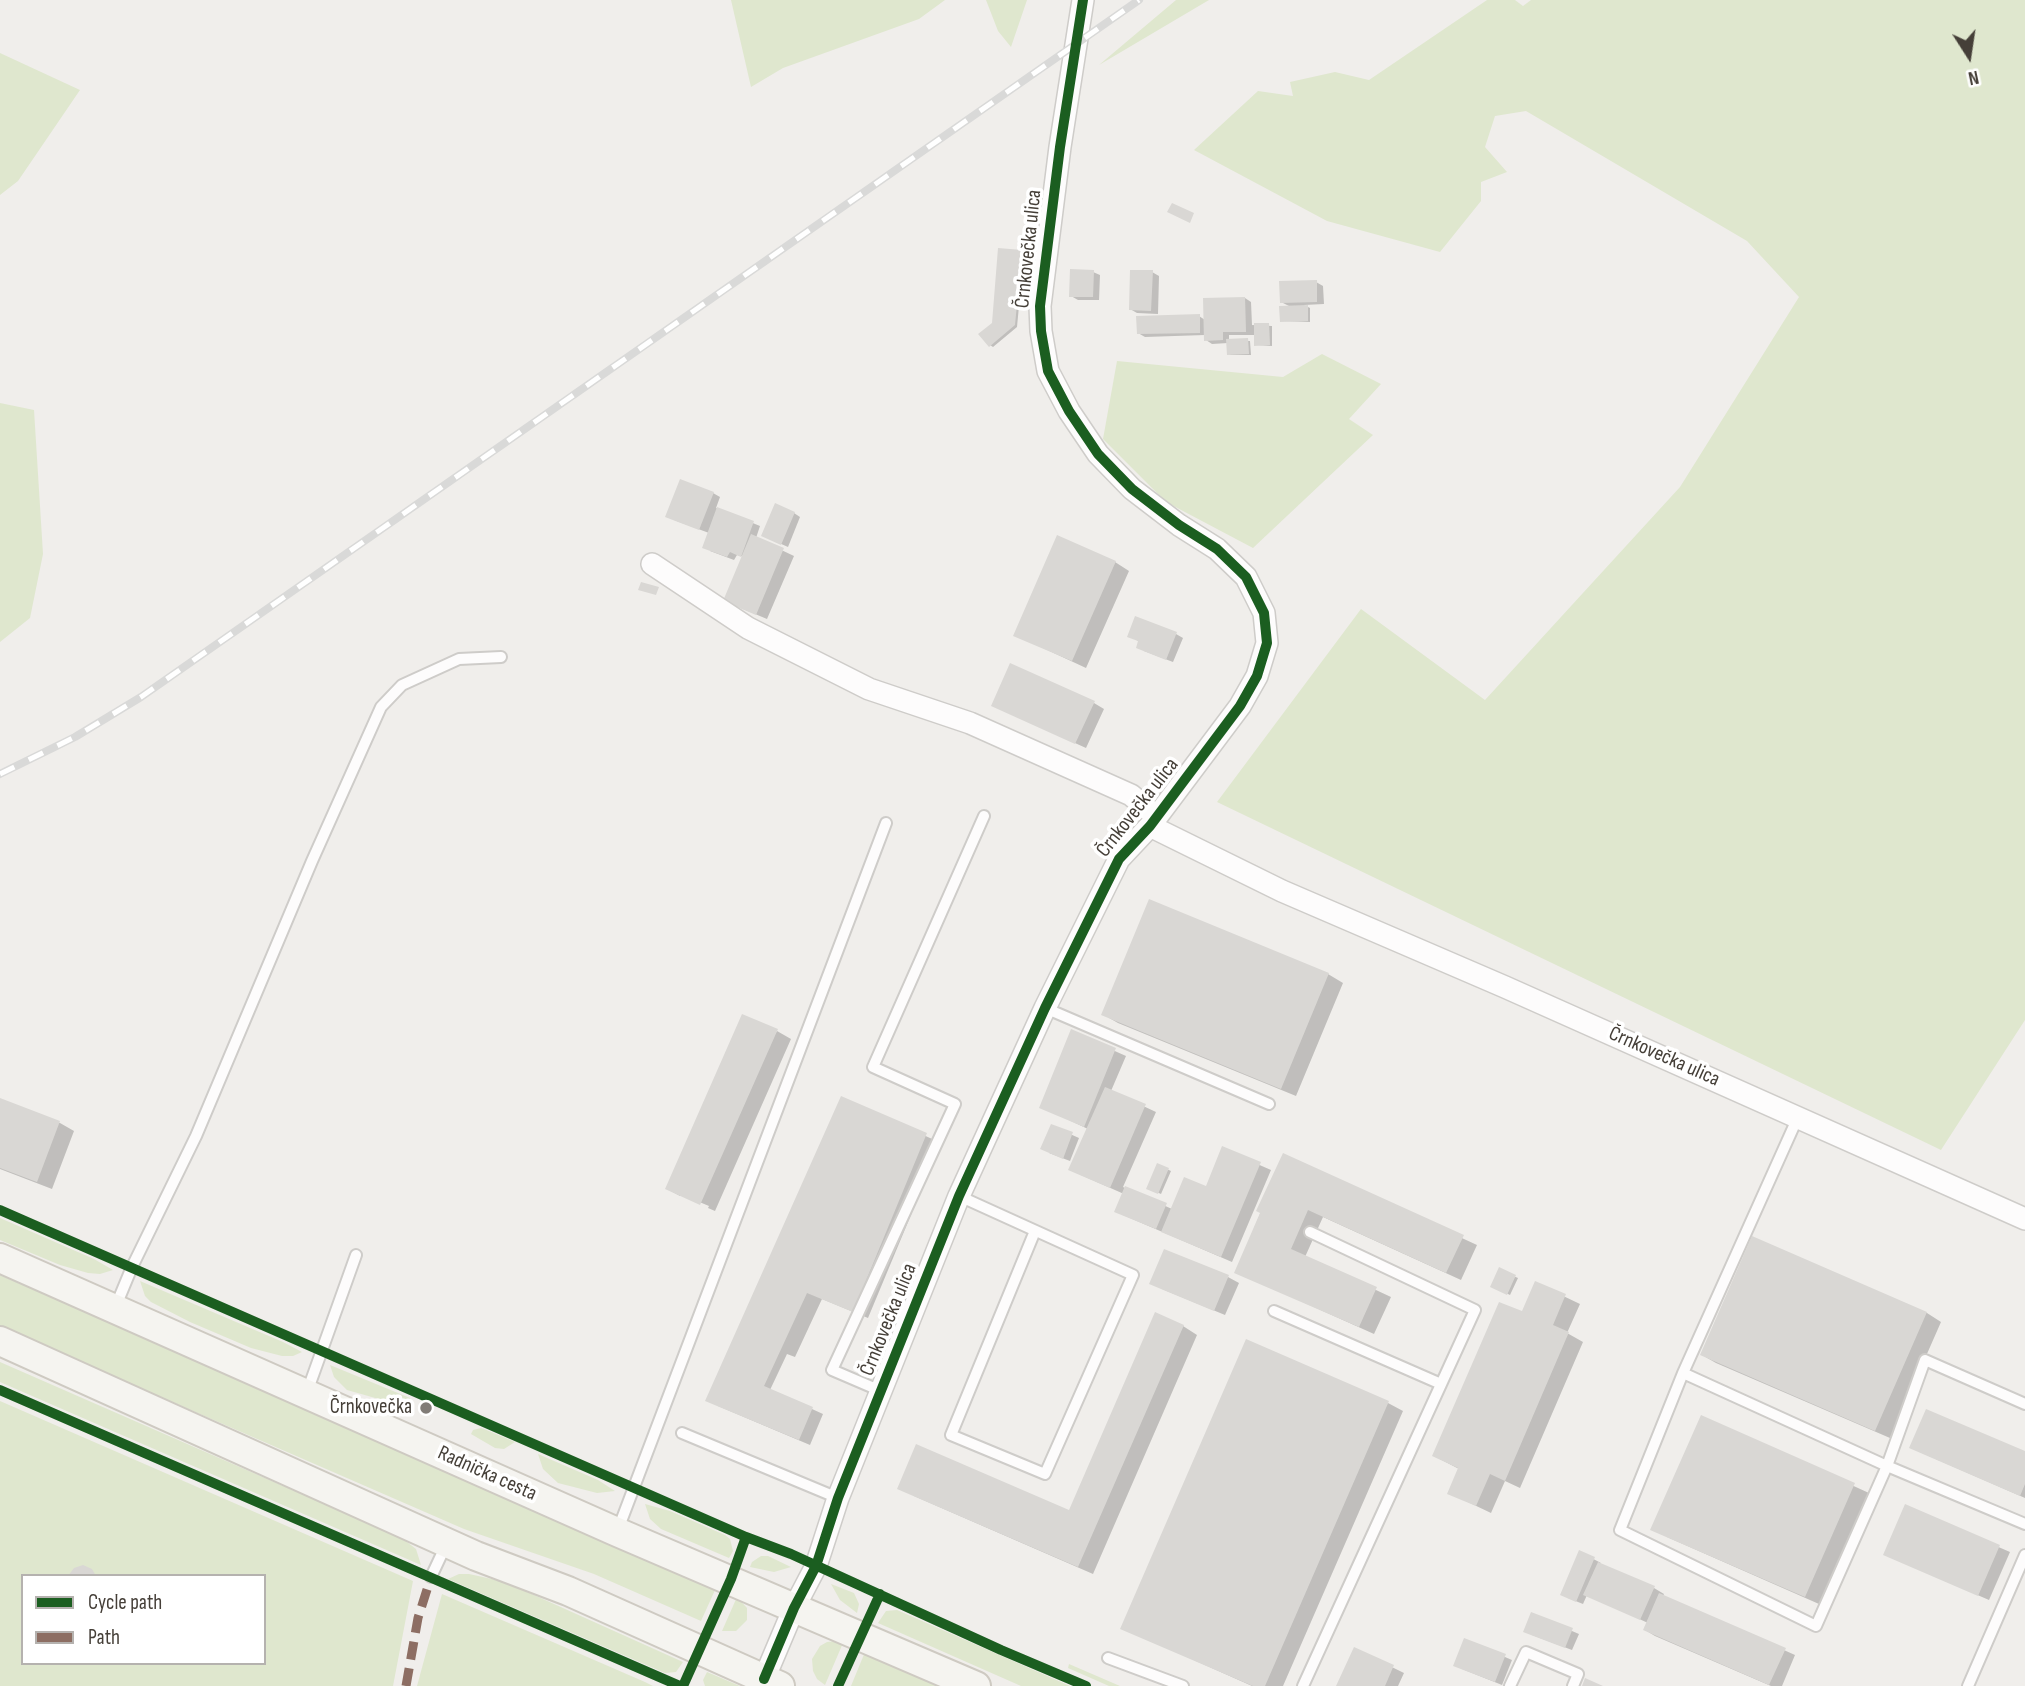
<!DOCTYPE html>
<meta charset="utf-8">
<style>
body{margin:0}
#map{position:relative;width:2025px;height:1686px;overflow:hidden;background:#f0eeeb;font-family:"Sofia Sans Condensed",sans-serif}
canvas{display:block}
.legend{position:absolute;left:21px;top:1574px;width:245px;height:91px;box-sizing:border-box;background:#fff;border:2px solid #b5b2af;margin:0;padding:9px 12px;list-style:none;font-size:21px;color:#453f38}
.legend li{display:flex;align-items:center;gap:14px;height:35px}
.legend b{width:35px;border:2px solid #b5b2af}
.north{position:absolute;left:1934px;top:21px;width:70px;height:70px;-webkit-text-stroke:5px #fff;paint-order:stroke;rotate:168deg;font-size:19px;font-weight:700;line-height:28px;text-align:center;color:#453f38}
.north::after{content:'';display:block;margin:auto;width:24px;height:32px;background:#453f38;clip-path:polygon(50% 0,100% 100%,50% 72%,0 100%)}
</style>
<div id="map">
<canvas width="2025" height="1686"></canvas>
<ul class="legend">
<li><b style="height:9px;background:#1b5e20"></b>Cycle path</li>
<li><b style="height:9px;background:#8d6e63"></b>Path</li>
</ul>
<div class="north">N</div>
</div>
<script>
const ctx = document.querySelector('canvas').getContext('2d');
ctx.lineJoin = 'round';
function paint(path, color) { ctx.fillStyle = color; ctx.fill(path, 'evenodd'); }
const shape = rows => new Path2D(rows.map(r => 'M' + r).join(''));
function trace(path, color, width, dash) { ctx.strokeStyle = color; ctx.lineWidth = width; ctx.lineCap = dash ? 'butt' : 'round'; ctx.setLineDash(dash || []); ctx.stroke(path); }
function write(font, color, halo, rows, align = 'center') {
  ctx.font = font + ' "Sofia Sans Condensed",sans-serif'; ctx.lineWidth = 7; ctx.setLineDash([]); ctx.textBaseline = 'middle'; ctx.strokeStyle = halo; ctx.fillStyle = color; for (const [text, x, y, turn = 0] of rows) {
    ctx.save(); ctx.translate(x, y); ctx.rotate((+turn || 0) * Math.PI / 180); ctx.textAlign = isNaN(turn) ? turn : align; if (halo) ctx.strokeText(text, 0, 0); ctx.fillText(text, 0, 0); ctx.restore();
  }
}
paint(shape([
 [731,0,945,0,919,19,783,68,751,87],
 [986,0,1027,0,1011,47,998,31],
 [1176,0,1209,0,1099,65],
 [1487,0,1515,0,1523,6,1531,0,2025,0,2025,1020,1941,1150,1217,802,1361,609,1485,700,1680,487,1799,297,1747,241,1526,111,1495,116,1485,147,1507,172,1481,182,1481,201,1440,252,1327,221,1194,150,1258,91,1293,96,1290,82,1335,72,1369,80],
 [0,53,80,90,18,181,0,195],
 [1322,354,1381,384,1349,419,1373,435,1253,548,1166,502,1103,439,1117,361,1283,377],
 [0,403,34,410,43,554,30,618,0,642],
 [0,1218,94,1259,113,1270,100,1274,88,1273,60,1265,0,1240],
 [0,1275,716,1588,701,1621,594,1574,464,1529,0,1327],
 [140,1281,283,1342,302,1352,293,1356,282,1356,251,1348,190,1322,151,1302,145,1296],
 [0,1362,402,1538,416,1549,421,1565,0,1382],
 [330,1365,410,1398,414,1409,347,1390,334,1377],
 [0,1401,413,1581,393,1686,0,1686],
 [23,1576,264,1576,264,1663,23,1663],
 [481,1428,484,1429,515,1442,504,1449,495,1448,471,1434,473,1430],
 [538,1454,598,1480,615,1491,597,1493,558,1483,543,1469],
 [645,1504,670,1511,725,1535,730,1539,733,1551,729,1558,661,1529,650,1519],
 [761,1556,768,1556,791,1567,774,1572,750,1567,752,1562],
 [459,1574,469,1574,492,1579,514,1586,683,1662,676,1672,665,1673,448,1579],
 [831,1584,854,1593,859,1604,857,1613,840,1600],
 [442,1594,645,1682,653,1686,417,1686],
 [737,1597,747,1608,747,1620,736,1631,722,1631],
 [897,1610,1070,1686,1021,1686,878,1623,886,1611],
 [835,1641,843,1643,825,1685,817,1679,813,1671,812,1659,820,1646,827,1642],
 [865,1652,944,1686,851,1686],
 [1069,1664,1120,1686,1109,1686,1068,1668],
 [707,1672,740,1686,705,1686,703,1680]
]), '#dfe7ce');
paint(shape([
 [1021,252,1024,253,1017,327,993,347,990,345,994,324],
 [1093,272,1100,275,1099,300,1078,300,1071,296],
 [1152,272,1159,276,1158,314,1137,313,1130,309],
 [1316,282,1323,286,1324,304,1304,305,1310,308,1310,322,1282,321,1291,307,1281,302],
 [1245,298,1251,302,1252,325,1272,326,1272,346,1256,345,1256,335,1229,335,1229,340,1250,341,1251,355,1231,355,1228,354,1228,343,1212,344,1206,340,1205,335,1145,337,1138,333,1199,316,1205,320],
 [713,493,720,497,716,508,760,526,756,538,794,556,767,619,736,606,744,557,737,555,734,560,710,551,709,533,674,520],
 [794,513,800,517,788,547,770,539],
 [1115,562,1129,571,1086,668,1015,635],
 [1176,634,1183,638,1173,662,1144,651,1140,642,1129,636],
 [1094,703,1104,709,1086,748,1004,711],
 [1328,974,1343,983,1296,1096,1118,1023,1104,1015],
 [777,1031,791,1039,715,1211,708,1208,709,1206,680,1194,680,1196,667,1189],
 [1072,1032,1126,1056,1111,1091,1156,1112,1123,1187,1172,1209,1207,1188,1223,1149,1271,1170,1232,1262,1123,1215,1124,1194,1081,1175,1088,1129,1041,1107],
 [842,1098,941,1143,868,1318,822,1299,795,1357,787,1354,770,1390,823,1414,810,1445,718,1406],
 [0,1100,60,1123,74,1131,52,1189,0,1169],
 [1052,1126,1079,1138,1070,1161,1049,1153],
 [1284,1156,1477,1245,1461,1280,1323,1217,1305,1257,1391,1297,1374,1334,1236,1272],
 [1158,1165,1171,1171,1161,1194,1148,1188],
 [1753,1238,1927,1313,1941,1322,1890,1438,1716,1363,1702,1355],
 [1499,1270,1518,1278,1510,1295,1492,1286],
 [1228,1277,1239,1283,1225,1315,1162,1289],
 [1536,1283,1580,1304,1567,1333,1583,1342,1520,1488,1505,1481,1491,1513,1449,1493,1459,1469,1434,1456,1523,1314],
 [1183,1326,1197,1335,1093,1574,914,1496,1069,1512],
 [1247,1342,1388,1403,1403,1411,1283,1686,1252,1686,1122,1628],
 [1702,1417,1869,1493,1819,1604,1667,1537],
 [1922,1453,2025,1453,2025,1498],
 [1906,1507,2010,1552,1989,1600,1885,1555],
 [1580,1552,1601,1563,1600,1564,1654,1588,1664,1594,1663,1596,1795,1655,1782,1686,1771,1686,1655,1636,1645,1630,1648,1623,1587,1595,1583,1604,1568,1598],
 [1532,1614,1579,1634,1572,1650,1532,1635],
 [1465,1640,1512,1660,1502,1685,1462,1669],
 [1355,1649,1404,1673,1398,1686,1338,1686]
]), '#0003');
paint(shape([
 [1172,203,1194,213,1190,223,1167,212],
 [998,248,1022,250,1015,325,989,347,978,334,992,323],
 [1070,269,1094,270,1093,297,1069,297],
 [1130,270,1153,270,1151,311,1129,310],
 [1317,280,1317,302,1280,303,1279,281],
 [1245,297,1246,332,1223,332,1223,340,1204,341,1203,298],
 [1308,305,1308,321,1280,322,1279,306],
 [1200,314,1200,333,1137,334,1136,316],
 [1254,323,1269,323,1270,345,1254,346],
 [1248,338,1249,354,1227,355,1226,339],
 [680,479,714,492,699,530,665,517],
 [775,503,795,512,781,545,761,536],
 [717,507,754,521,741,557,730,552,727,557,702,548],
 [751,534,784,548,756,615,723,601],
 [1057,535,1116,561,1072,661,1013,636],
 [641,582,659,587,656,595,638,590],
 [1135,616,1177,632,1166,660,1136,648,1138,641,1127,637],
 [1010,663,1095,701,1075,744,991,706],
 [1149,899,1329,973,1281,1089,1101,1015],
 [742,1014,778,1029,700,1205,665,1189],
 [1071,1029,1116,1048,1084,1127,1039,1108],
 [1105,1087,1146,1104,1110,1188,1068,1170],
 [841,1096,927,1133,853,1312,807,1293,764,1386,813,1407,799,1440,705,1401],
 [0,1098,60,1121,37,1182,0,1168],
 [1051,1124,1073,1132,1063,1159,1040,1149],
 [1222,1146,1261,1162,1221,1257,1161,1232,1184,1177,1206,1186],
 [1283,1153,1464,1235,1446,1273,1308,1210,1291,1249,1377,1287,1359,1327,1234,1273,1260,1213,1256,1211],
 [1157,1163,1169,1168,1158,1194,1146,1189],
 [1125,1186,1167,1203,1156,1229,1114,1212],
 [1752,1236,1927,1312,1875,1431,1700,1355],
 [1164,1249,1229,1275,1214,1311,1149,1284],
 [1499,1267,1516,1275,1507,1295,1490,1287],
 [1535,1281,1566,1294,1553,1325,1569,1332,1505,1481,1490,1474,1476,1506,1447,1494,1458,1468,1432,1456,1499,1302,1522,1311],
 [1155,1312,1184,1325,1078,1567,897,1489,916,1444,1069,1510],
 [1246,1339,1389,1401,1265,1686,1253,1686,1120,1629],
 [1926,1409,2025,1451,2025,1484,2020,1496,1909,1448],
 [1701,1415,1855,1483,1805,1597,1650,1530],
 [1905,1504,2000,1545,1978,1596,1883,1555],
 [1579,1550,1595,1557,1576,1602,1560,1595],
 [1598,1562,1655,1586,1640,1620,1583,1595],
 [83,1565,92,1569,96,1576,68,1576,74,1568],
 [1659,1593,1786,1648,1769,1685,1643,1630],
 [1531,1612,1573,1628,1565,1648,1523,1632],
 [1464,1638,1506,1654,1495,1682,1453,1666],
 [1354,1647,1394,1665,1385,1686,1336,1686],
 [1585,1678,1603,1686,1582,1686]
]), '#d9d7d4');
const service = shape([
 [1045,1008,1269,1104],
 [1798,1117,1683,1373,1887,1466,1925,1360,2025,1404],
 [959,1196,1133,1275,1045,1474,951,1435,1035,1231],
 [115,1308,132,1267,196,1136,312,861,381,707,402,685,459,659,501,657],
 [1274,1311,1441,1384],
 [1683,1373,1620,1530,1816,1626,1887,1466,2025,1524],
 [881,1391,832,1370,955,1104,873,1067,984,816],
 [307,1392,356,1255],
 [682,1433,838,1498],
 [617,1532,886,823],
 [431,1577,446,1545],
 [1108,1658,1183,1686],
 [1303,1686,1475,1310,1310,1232],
 [1510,1686,1526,1652,1578,1674,1573,1686],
 [1968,1686,2025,1555]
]);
const minor = shape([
 [652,564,748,628,869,689,970,723,1131,795,1157,817],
 [1150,826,1282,891,1505,987,2025,1219],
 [764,1679,794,1608,816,1566,838,1498,959,1196,1045,1008,1119,859,1150,826,1240,706,1257,676,1267,643,1264,613,1246,577,1217,549,1179,525,1132,489,1098,454,1069,411,1048,371,1041,331,1040,306,1060,147,1083,0]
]);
const secondary = shape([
 [0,1258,617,1532,976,1686],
 [0,1341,476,1556,568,1591,780,1686]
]);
trace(service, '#ceccc9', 14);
trace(minor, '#ceccc9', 24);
trace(secondary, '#cecac2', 32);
trace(service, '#fdfcfc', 10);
trace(minor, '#fdfcfc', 21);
trace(secondary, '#f5f4f0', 28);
const rail = shape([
 [0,774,75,737,141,697,1139,0]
]);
trace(rail, '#d9d9d8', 8);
trace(rail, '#fff', 5, [16]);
trace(shape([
 [406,1686,418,1618,431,1577]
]), '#8d6e63', 9, [18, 9]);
trace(shape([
 [0,1210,746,1537,791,1554,1001,1650,1086,1686],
 [0,1390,680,1686],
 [764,1679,794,1608,816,1566,838,1498,959,1196,1045,1008,1119,859,1150,826,1240,706,1257,676,1267,643,1264,613,1246,577,1217,549,1179,525,1132,489,1098,454,1069,411,1048,371,1041,331,1040,306,1060,147,1083,0],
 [683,1686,731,1579,746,1537],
 [838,1686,880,1594]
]), '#1b5e20', 10);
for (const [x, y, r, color] of [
 [426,1408,7,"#817c77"]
]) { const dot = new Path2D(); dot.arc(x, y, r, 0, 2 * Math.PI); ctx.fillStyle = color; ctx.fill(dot); trace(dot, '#fff', 2.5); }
write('21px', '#453f38', '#fff', [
 ["Črnkovečka ulica",1029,249,-84],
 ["Črnkovečka ulica",1138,808,-52],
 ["Črnkovečka ulica",1664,1057,24],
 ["Črnkovečka ulica",889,1320,-68],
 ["Radnička cesta",487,1474,24]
]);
write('21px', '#453f38', '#fff', [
 ["Črnkovečka",412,1408]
], 'right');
</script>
